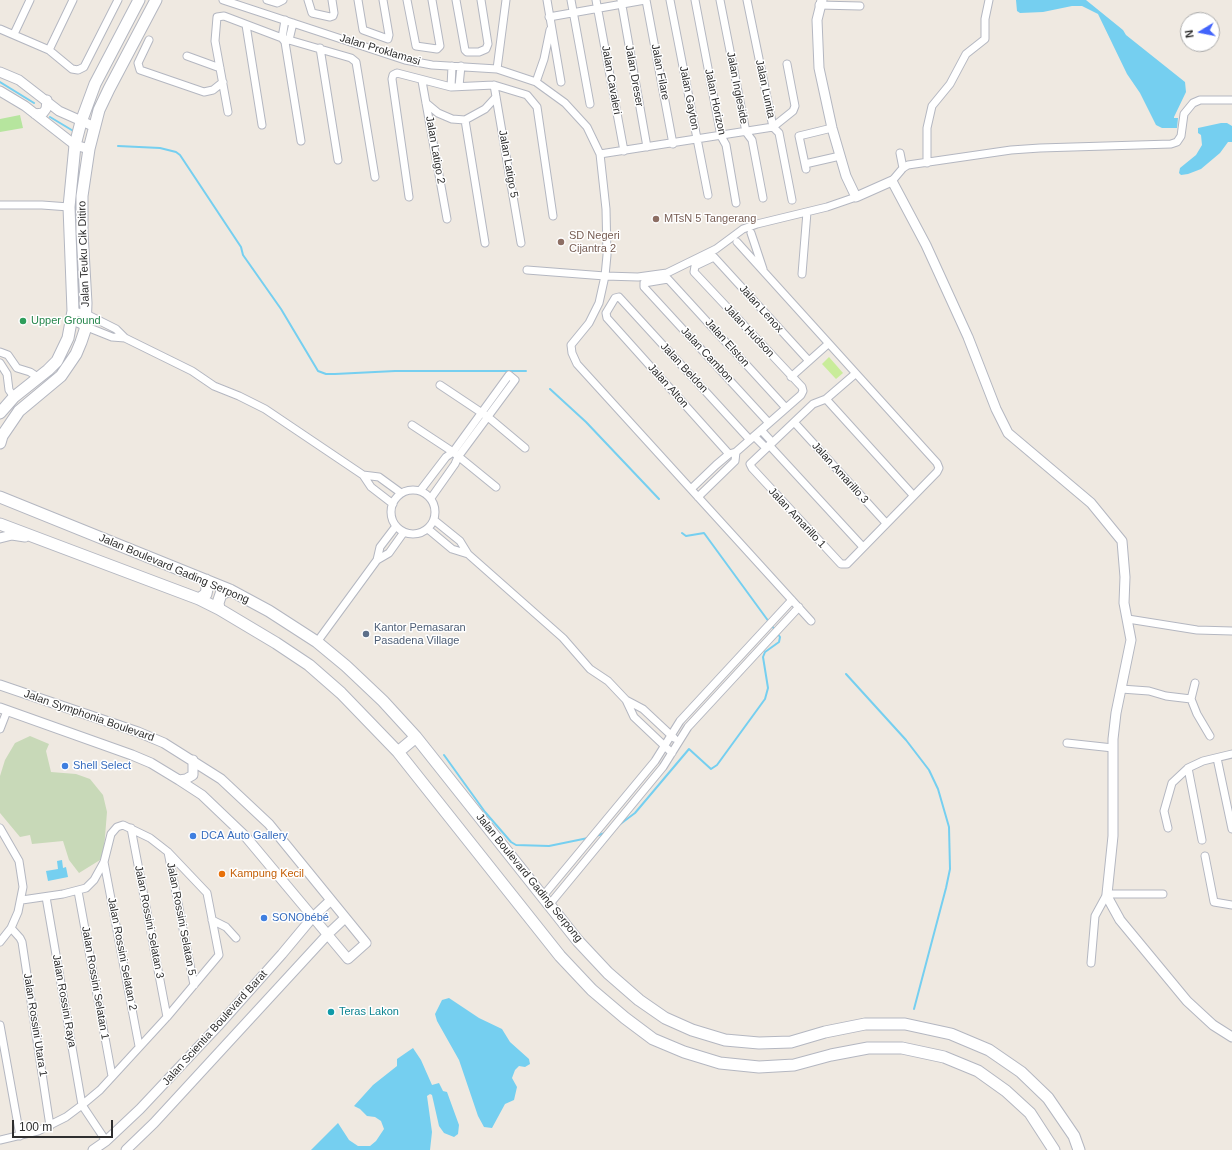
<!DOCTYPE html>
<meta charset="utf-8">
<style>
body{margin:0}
#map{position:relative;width:1232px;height:1150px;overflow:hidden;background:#efe9e1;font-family:Arial,sans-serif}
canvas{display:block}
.north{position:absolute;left:1180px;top:12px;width:40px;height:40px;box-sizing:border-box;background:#fff;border:1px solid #ababab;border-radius:50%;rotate:260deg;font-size:11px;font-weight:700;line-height:16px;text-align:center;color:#2e2e2e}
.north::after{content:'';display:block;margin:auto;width:14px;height:18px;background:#4264fb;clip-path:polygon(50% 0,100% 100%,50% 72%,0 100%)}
.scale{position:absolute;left:12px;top:1120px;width:101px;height:18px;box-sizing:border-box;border:2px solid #2e2e2e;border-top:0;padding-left:5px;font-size:12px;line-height:14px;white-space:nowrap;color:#2e2e2e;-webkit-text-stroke:3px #fff;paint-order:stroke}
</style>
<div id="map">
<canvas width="1232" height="1150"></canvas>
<div class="north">N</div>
<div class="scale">100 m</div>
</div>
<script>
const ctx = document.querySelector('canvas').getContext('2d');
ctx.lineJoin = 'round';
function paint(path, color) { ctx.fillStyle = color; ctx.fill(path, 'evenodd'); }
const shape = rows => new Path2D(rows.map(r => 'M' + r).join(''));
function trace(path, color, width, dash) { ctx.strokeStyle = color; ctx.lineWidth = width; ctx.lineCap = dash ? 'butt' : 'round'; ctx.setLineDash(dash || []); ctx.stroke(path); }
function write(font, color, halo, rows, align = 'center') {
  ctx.font = font + ' Arial,sans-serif'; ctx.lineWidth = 3; ctx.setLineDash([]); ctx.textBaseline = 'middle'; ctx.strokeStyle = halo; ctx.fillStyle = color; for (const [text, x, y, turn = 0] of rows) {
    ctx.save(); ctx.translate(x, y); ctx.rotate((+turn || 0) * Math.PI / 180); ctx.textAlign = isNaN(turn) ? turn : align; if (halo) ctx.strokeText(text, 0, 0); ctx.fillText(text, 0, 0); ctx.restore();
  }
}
paint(shape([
 [20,115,23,128,0,132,0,119]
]), '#b6e59e');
paint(shape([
 [30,736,49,744,46,751,51,772,76,774,90,779,103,795,107,812,104,849,100,860,79,873,69,860,63,841,32,844,30,835,20,837,0,813,0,776,5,760,15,743]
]), '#c8d9b8');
paint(shape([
 [829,357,843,373,836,379,822,364]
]), '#c9ec9a');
paint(shape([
 [1016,0,1086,0,1123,30,1126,35,1185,82,1186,92,1174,117,1174,118,1178,118,1177,128,1162,128,1156,125,1140,93,1127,74,1098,14,1082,6,1072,6,1043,12,1020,13,1017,11],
 [1221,123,1227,123,1232,126,1232,142,1228,142,1220,153,1201,169,1188,174,1181,175,1179,173,1180,168,1196,155,1202,145,1201,135,1198,133,1198,128],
 [62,860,63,868,66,867,68,877,48,881,46,871,58,869,57,861],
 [449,998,479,1018,502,1029,510,1042,529,1059,530,1064,525,1067,519,1066,515,1070,512,1078,517,1087,514,1100,505,1104,492,1128,484,1127,478,1116,459,1060,437,1021,435,1014,442,1000],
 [413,1048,421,1060,432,1085,439,1083,443,1091,447,1092,459,1125,458,1134,454,1137,444,1133,439,1126,432,1095,430,1094,427,1096,432,1132,430,1150,311,1150,338,1123,349,1140,358,1146,370,1146,376,1141,384,1129,381,1121,375,1117,367,1116,360,1109,354,1106,373,1085,397,1066,397,1059]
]), '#75cff0');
trace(shape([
 [0,82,34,103],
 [50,117,75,132],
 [118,146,160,148,176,152,180,155,241,247,243,255,281,309,318,371,326,374,335,374,395,371,526,371],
 [550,389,586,422,659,499],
 [846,674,906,740,929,770,938,789,949,827,950,869,946,888,914,1009],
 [444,755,485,812,511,842,516,845,549,846,588,838],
 [619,825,635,813,689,749,711,769,717,765,765,699,768,688,763,657,765,652,779,642,780,637,704,533,686,536,682,533],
 [596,836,605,833]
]), '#75cff0', 2);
const minor = shape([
 [223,0,405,60,432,65,497,69,536,82,565,103,587,127,600,154,606,209,607,255,605,276,599,303,589,323,571,345,572,353,577,364,811,621],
 [267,0,277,3,283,0],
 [308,0,312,13,330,17,333,16,334,13,332,0],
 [358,0,363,30,388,39,389,35,383,0],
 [407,0,416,46,437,49,440,46,432,0],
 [456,0,465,50,467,52,479,52,486,49,488,44,481,0],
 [547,0,561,82],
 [571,0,590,104],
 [596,0,624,151],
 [621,0,647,147],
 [646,0,673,144],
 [670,0,708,195],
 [695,0,721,136,726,145,736,203],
 [720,0,746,132,752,140,763,198],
 [747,0,773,127,779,133,792,200],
 [819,5,860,6],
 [549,17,645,0],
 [285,20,282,38,285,42,301,141],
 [246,25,262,125],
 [0,29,49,50,72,69,78,70,84,67,118,0],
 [14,34,30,0],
 [149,40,138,63,140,70,204,92,213,90,223,82],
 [285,42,289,40,293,23],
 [320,48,338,160],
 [49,50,73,0],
 [187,56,220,68],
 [497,69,506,0],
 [422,81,447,219],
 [536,82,544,59,550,30],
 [494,85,521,243],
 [459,86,461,66],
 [451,87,452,66],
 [426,103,438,113,452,119,465,120,485,109,496,97],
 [228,112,215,41,217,17,224,16,282,38,351,58,356,62,375,177],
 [465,120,485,243],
 [900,153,903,168],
 [600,154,773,127,793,111,795,106,787,64],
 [927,163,927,128,932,106,950,84,966,54,985,39,985,19,989,0],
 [805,164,840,156],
 [806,169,799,136,832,128],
 [892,181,903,168,908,165,1011,150,1040,148,1171,144,1177,142,1181,136,1184,114,1193,103,1200,100,1232,100],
 [409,197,392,79,393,75,397,73,451,87,494,85,527,95,537,107,553,216],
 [0,205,42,205,69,207],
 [751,233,763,269],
 [737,242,937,463,939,468,937,472,847,564,841,564,752,468,750,464,813,404,826,399,855,374],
 [527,270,605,276,638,277,667,273,716,249,743,229,757,224,827,207,856,197],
 [802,274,807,212],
 [73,311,86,314,116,329,125,338,192,371,214,386,239,396,265,409,363,475,371,487,393,504],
 [72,321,112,337,125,338],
 [0,352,8,355,17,368,30,372,39,378],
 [0,363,7,374,9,390,14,397],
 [791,377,828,344],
 [440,385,488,417,525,448],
 [826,399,913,495],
 [794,422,886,523],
 [769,423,644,287,644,283,668,279,786,408],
 [412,425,453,452,496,487],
 [761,430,772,442],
 [754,436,766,448],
 [769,445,863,547],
 [729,454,607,318,606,313,615,298,619,297,750,440],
 [363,475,379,477,401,493],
 [691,489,716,465,729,454,736,452,801,395,803,391,802,387,694,272,695,266,714,257,809,361],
 '391 512a22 22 0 1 1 44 0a22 22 0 1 1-44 0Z',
 [420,491,446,457,453,452,509,375,515,380,458,457,455,464,431,498],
 [698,497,735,461,736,452],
 [434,520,460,541,468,554,563,638,590,669,608,681,626,700,634,717,672,753],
 [428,529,452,549,468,554],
 [377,560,380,547,396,526],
 [1128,619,1197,630,1232,631],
 [317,642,377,560,389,553,404,532],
 [1121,689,1149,691,1166,696,1191,699,1195,683],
 [1191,699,1197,714,1210,736],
 [626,700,643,709,674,738],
 [0,729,7,711],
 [1067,743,1113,748],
 [1217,758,1232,829],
 [1188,768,1202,840],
 [0,828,19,861,23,887,18,912,11,928,0,942],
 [131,828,167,1017],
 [1168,828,1164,811,1172,783,1188,768,1203,761,1232,754],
 [168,852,194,985],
 [1205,856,1214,902,1232,905],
 [104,862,139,1046],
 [78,891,112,1076],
 [543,896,655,761,680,721,792,600],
 [46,897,82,1105,106,1141],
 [549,905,663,767,688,727,799,607],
 [212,920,226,927,236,938],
 [11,928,20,938,22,942,50,1126],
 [1091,963,1095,916,1107,894,1163,894],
 [0,1025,20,1136],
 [0,1140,38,1131,66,1117,82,1105,100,1090,167,1017,219,955,207,893,168,852,150,838,123,825,117,827,111,834,104,862,94,880,86,888,63,894,22,900]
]);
const tertiary = shape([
 [822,0,817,20,819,68,832,128,846,176,856,197,892,181,926,245,968,337,996,409,1008,433,1091,503,1122,541,1125,577,1124,603,1131,640,1116,713,1113,739,1113,836,1107,894,1109,900,1120,920,1187,1001,1213,1025,1232,1037],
 [0,72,19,80,59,111,95,127],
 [0,91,25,106,75,145,89,149],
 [35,114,43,113,46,109,47,100],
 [0,538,12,535,25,537],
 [0,685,138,732,164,743,221,779,269,824,366,943,348,959,246,837,202,795,179,780,151,763,132,755,0,708],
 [179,780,186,779,193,775,193,760],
 [93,1150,106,1141,140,1109,218,1026,282,954,312,918,331,900],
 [126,1150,154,1123,328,934,345,918]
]);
const secondary = shape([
 [0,413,14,397,48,370,57,361,68,338,73,311,69,207,75,145,81,122,95,84,139,0],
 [0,443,2,436,19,411,61,376,76,354,81,342,85,330,86,303,82,232,82,196,89,149,99,110,109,89,156,0],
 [0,497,230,590,269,611,317,642,346,666,383,701,416,737,578,941,608,973,639,1000,665,1018,692,1030,725,1040,759,1043,791,1042,825,1032,865,1024,905,1024,951,1034,989,1050,1021,1072,1048,1098,1074,1136,1079,1150],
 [0,524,199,599,219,609,276,643,309,665,341,693,398,752,560,956,592,990,625,1018,653,1039,684,1052,720,1063,759,1067,794,1065,831,1055,868,1048,902,1048,944,1057,978,1071,1006,1091,1030,1113,1054,1150],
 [199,599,206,594,207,589,206,580],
 [219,609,218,603,221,594,230,590],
 [398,752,416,737]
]);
trace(minor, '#b4b7c1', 9);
trace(tertiary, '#b4b7c1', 11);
trace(secondary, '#b4b7c1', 13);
trace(minor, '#fff', 7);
trace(tertiary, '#fff', 9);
trace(secondary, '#fff', 11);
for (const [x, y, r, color] of [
 [656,219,4,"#8d6e63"],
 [561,242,4,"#8d6e63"],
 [23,321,4,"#2e9e5b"],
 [366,634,4,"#5c6f8a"],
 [65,766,4,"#3f7fe0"],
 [193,836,4,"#3f7fe0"],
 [222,874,4,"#e8710a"],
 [264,918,4,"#3f7fe0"],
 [331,1012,4,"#0f9aa8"]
]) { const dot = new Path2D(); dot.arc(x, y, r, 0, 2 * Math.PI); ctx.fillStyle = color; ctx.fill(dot); trace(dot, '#fff', 1.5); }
write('11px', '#2e2e2e', '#fff', [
 ["Jalan Proklamasi",380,50,17],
 ["Jalan Filare",660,72,79],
 ["Jalan Dreser",634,76,80],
 ["Jalan Cavaleri",611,80,80],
 ["Jalan Ingleside",737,88,79],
 ["Jalan Lunita",765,89,78],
 ["Jalan Gayton",689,98,79],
 ["Jalan Horizon",715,102,78],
 ["Jalan Latigo 2",435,150,80],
 ["Jalan Latigo 5",508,164,80],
 ["Jalan Teuku Cik Ditiro",84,254,-92],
 ["Jalan Lenox",761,309,48],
 ["Jalan Hudson",749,331,47],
 ["Jalan Elston",727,343,48],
 ["Jalan Cambon",707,355,47],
 ["Jalan Beldon",684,368,47],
 ["Jalan Alton",668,386,48],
 ["Jalan Amarillo 3",840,473,48],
 ["Jalan Amarillo 1",797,518,47],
 ["Jalan Boulevard Gading Serpong",174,569,23],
 ["Jalan Symphonia Boulevard",89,716,19],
 ["Jalan Boulevard Gading Serpong",529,878,51],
 ["Jalan Rossini Selatan 5",181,919,79],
 ["Jalan Rossini Selatan 3",149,922,79],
 ["Jalan Rossini Selatan 2",122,954,79],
 ["Jalan Rossini Selatan 1",95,983,80],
 ["Jalan Rossini Raya",64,1001,80],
 ["Jalan Rossini Utara 1",35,1025,81],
 ["Jalan Scientia Boulevard Barat",215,1028,-48]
]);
write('11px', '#785e54', '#fff', [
 ["MTsN 5 Tangerang",664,219],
 ["SD Negeri",569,236],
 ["Cijantra 2",569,249]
], 'left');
write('11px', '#27864d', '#fff', [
 ["Upper Ground",31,321]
], 'left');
write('11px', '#4e5e75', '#fff', [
 ["Kantor Pemasaran",374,628],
 ["Pasadena Village",374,641]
], 'left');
write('11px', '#366cbe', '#fff', [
 ["Shell Select",73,766],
 ["DCA Auto Gallery",201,836],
 ["SONObébé",272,918]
], 'left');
write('11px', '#c56008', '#fff', [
 ["Kampung Kecil",230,874]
], 'left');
write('11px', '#0d838f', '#fff', [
 ["Teras Lakon",339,1012]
], 'left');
</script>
